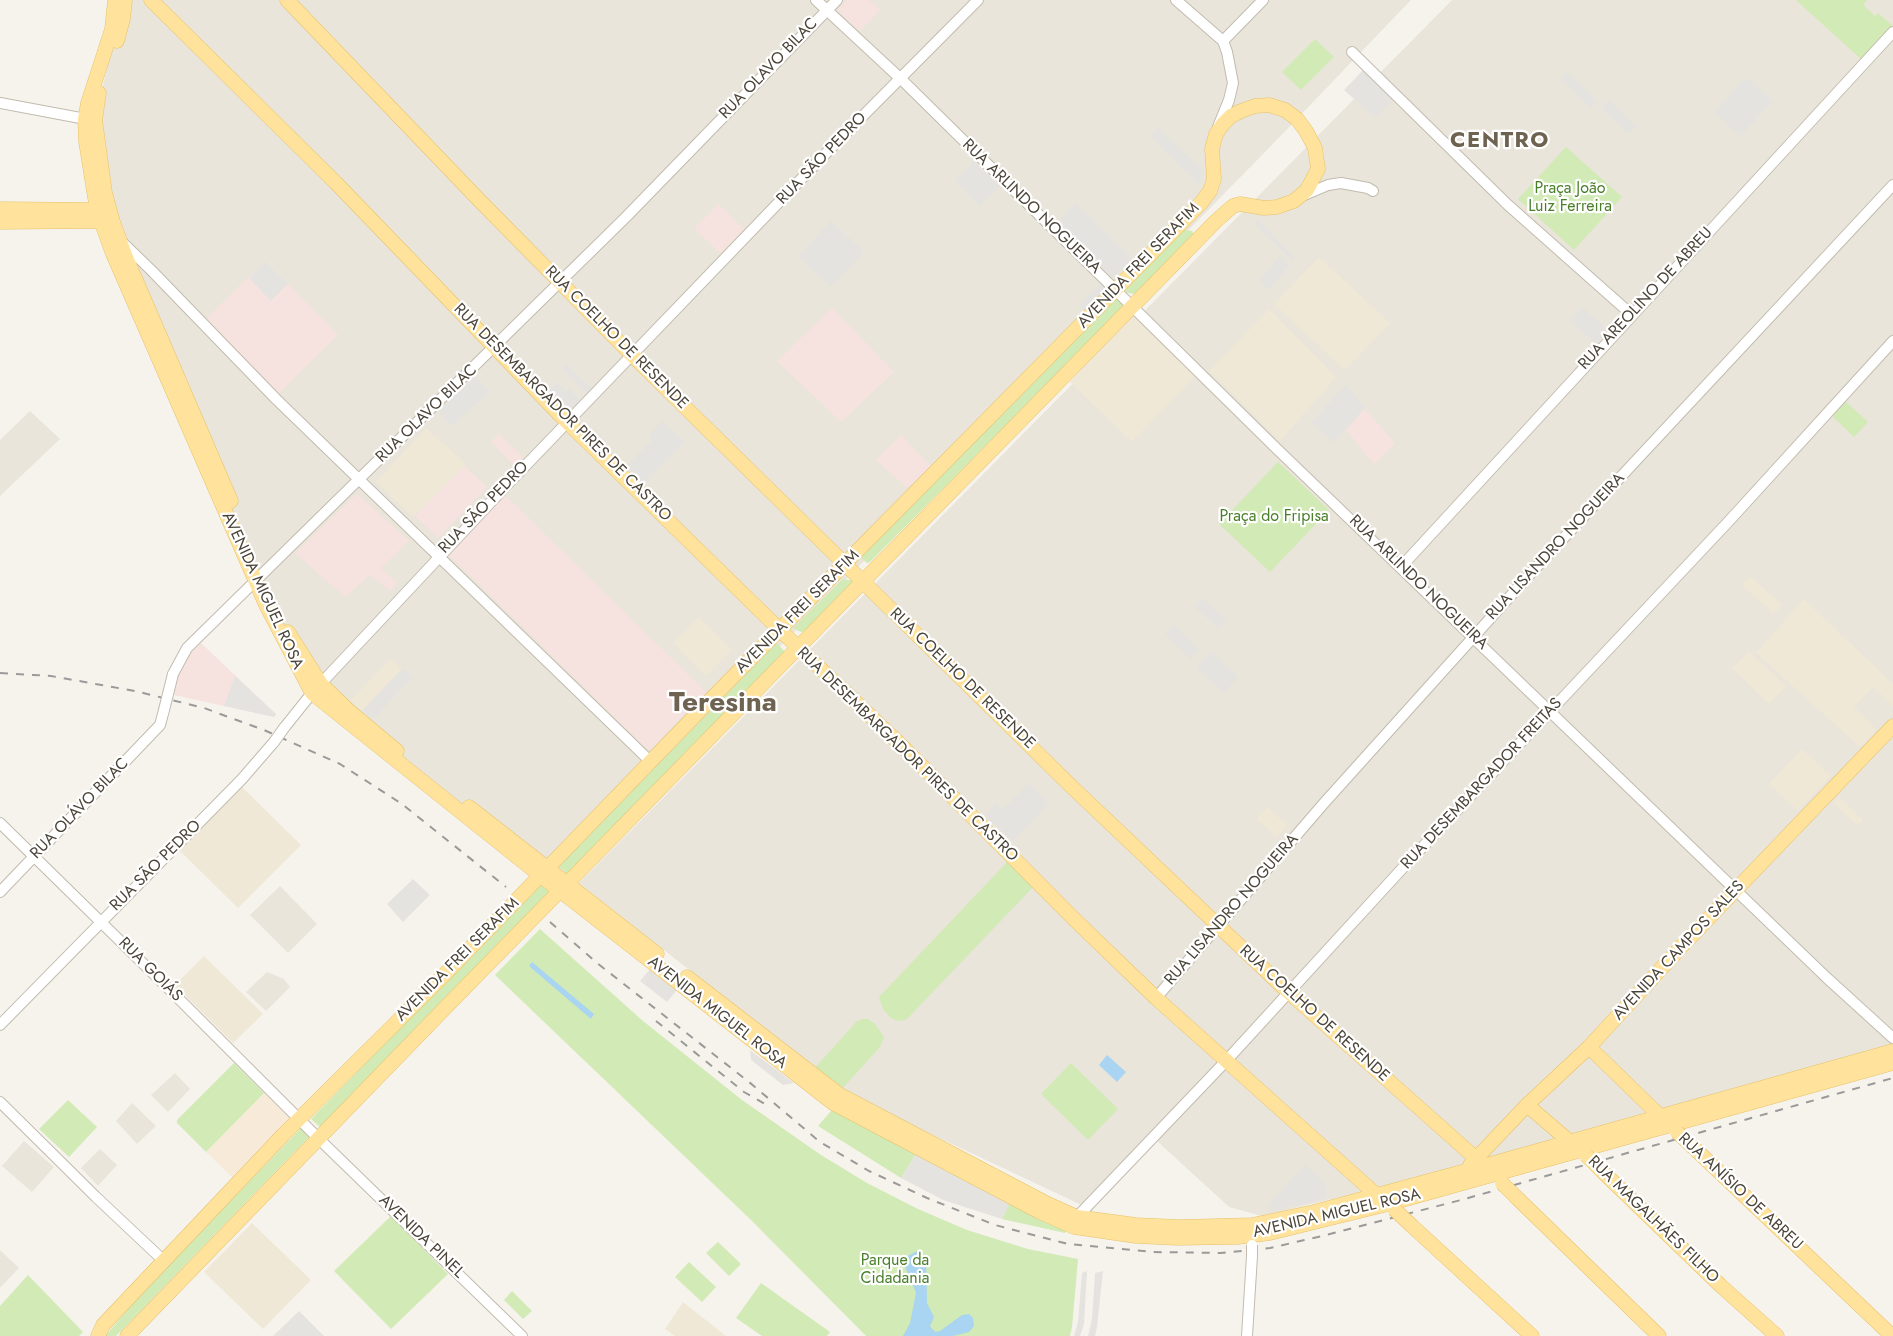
<!DOCTYPE html>
<meta charset="utf-8">
<style>
body{margin:0}
canvas{display:block;background:#f6f3ec}
</style>
<canvas width="1893" height="1336"></canvas>
<script>
const ctx = document.querySelector('canvas').getContext('2d');
ctx.lineJoin = 'round';
function paint(path, color) { ctx.fillStyle = color; ctx.fill(path, 'evenodd'); }
const shape = rows => new Path2D(rows.map(r => 'M' + r).join(''));
function trace(path, color, width, dash) { ctx.strokeStyle = color; ctx.lineWidth = width; ctx.lineCap = dash ? 'butt' : 'round'; ctx.setLineDash(dash || []); ctx.stroke(path); }
function write(font, color, halo, rows, align = 'center') {
  ctx.font = font + ' Jost,sans-serif'; ctx.lineWidth = 4.5; ctx.setLineDash([]); ctx.textBaseline = 'middle'; ctx.strokeStyle = halo; ctx.fillStyle = color; for (const [text, x, y, turn = 0] of rows) {
    ctx.save(); ctx.translate(x, y); ctx.rotate((+turn || 0) * Math.PI / 180); ctx.textAlign = isNaN(turn) ? turn : align; if (halo) ctx.strokeText(text, 0, 0); ctx.fillText(text, 0, 0); ctx.restore();
  }
}
paint(shape([
 [117,0,1411,0,1266,151,554,877,312,693,110,230,95,120,119,15],
 [1452,0,1893,0,1893,1047,1381,1187,1262,1216,1229,1207,1157,1141,1092,1210,848,1095,579,883],
 [30,411,60,439,0,496,0,440],
 [280,886,317,924,288,953,250,915],
 [267,972,284,979,290,987,266,1011,246,992],
 [175,1073,190,1089,168,1112,151,1095],
 [132,1103,156,1126,137,1144,116,1121],
 [24,1141,54,1167,32,1192,2,1166],
 [100,1149,117,1165,98,1186,81,1168],
 [0,1250,19,1268,0,1288]
]), '#eae5da');
paint(shape([
 [264,1093,289,1118,232,1177,206,1152]
]), '#f7ead8');
paint(shape([
 [1319,257,1390,323,1345,370,1274,304],
 [1269,309,1336,377,1280,441,1209,371],
 [1134,310,1198,373,1132,442,1070,382],
 [426,428,466,464,413,517,376,482],
 [1750,576,1782,605,1774,614,1742,585],
 [1804,599,1893,684,1893,706,1873,687,1854,707,1877,730,1860,747,1756,653],
 [699,617,732,650,706,676,673,643],
 [1749,652,1786,686,1769,704,1732,668],
 [390,659,402,669,362,711,350,701],
 [1802,749,1831,776,1798,811,1769,784],
 [240,785,301,845,238,908,178,849],
 [1839,797,1863,820,1858,826,1833,803],
 [1267,807,1288,825,1277,837,1256,819],
 [204,956,263,1014,233,1043,175,985],
 [252,1223,311,1280,263,1329,204,1272],
 [683,1302,726,1336,675,1336,665,1329]
]), '#efe8d6');
paint(shape([
 [847,0,869,0,880,10,860,31,837,10],
 [718,204,744,229,720,253,694,229],
 [265,261,338,335,279,393,206,319],
 [832,308,894,372,841,422,777,361],
 [1365,409,1395,443,1374,464,1346,430],
 [499,434,523,457,514,465,491,442],
 [901,435,931,466,907,488,876,460],
 [464,466,487,487,438,538,415,516],
 [357,494,409,541,381,568,397,583,390,591,370,575,345,597,295,553],
 [506,496,706,692,649,751,448,554],
 [201,643,276,714,274,717,174,695,181,663]
]), '#f6e3e0');
paint(shape([
 [1796,0,1867,0,1863,5,1875,16,1878,13,1893,26,1893,29,1863,61],
 [1315,39,1334,57,1301,90,1282,72],
 [1566,147,1622,197,1574,250,1518,199],
 [1181,229,1192,231,1194,234,1135,294,1128,293,1124,289],
 [1115,295,1125,305,870,562,867,563,860,557],
 [1844,400,1868,422,1854,437,1831,415],
 [1278,462,1329,510,1270,572,1219,524],
 [843,579,855,581,806,631,801,632,793,628],
 [777,643,785,652,568,875,559,866],
 [1010,859,1035,885,906,1020,897,1021,891,1018,883,1009,879,997],
 [544,881,553,889,320,1127,311,1119],
 [540,929,643,1021,742,1100,821,1155,867,1183,918,1209,967,1230,1028,1249,1078,1259,1072,1327,1070,1336,866,1336,750,1219,495,975],
 [863,1019,868,1019,875,1024,884,1037,880,1047,839,1092,813,1070,857,1021],
 [234,1063,264,1093,206,1152,177,1123,177,1120],
 [1071,1063,1118,1109,1088,1140,1041,1094],
 [68,1100,97,1127,69,1157,39,1129],
 [832,1110,917,1152,901,1178,818,1126],
 [302,1127,310,1136,116,1336,105,1336,142,1293],
 [1010,1201,1066,1230,1065,1233,1002,1219],
 [391,1216,448,1274,391,1329,334,1271],
 [718,1242,741,1264,729,1276,706,1253],
 [689,1262,716,1287,702,1302,675,1277],
 [28,1275,83,1332,79,1336,0,1336,0,1306],
 [761,1283,830,1332,827,1336,762,1336,736,1318],
 [512,1291,532,1311,523,1319,504,1300]
]), '#d2eab5');
paint(shape([
 [1364,69,1395,97,1375,118,1344,90],
 [1567,72,1597,101,1591,108,1560,79],
 [1744,79,1749,79,1773,101,1740,136,1714,112],
 [1609,100,1636,126,1629,134,1601,108],
 [1158,128,1205,172,1198,184,1151,136],
 [974,161,1000,186,980,206,955,181],
 [1076,203,1132,259,1113,278,1057,222],
 [1259,220,1295,258,1291,260,1254,223],
 [831,221,864,252,831,287,798,256],
 [1280,256,1290,265,1269,290,1259,280],
 [265,261,288,284,271,301,249,278],
 [1100,284,1106,289,1085,310,1079,305],
 [1582,307,1608,331,1596,344,1569,320],
 [566,364,591,388,587,394,562,369],
 [475,376,490,391,452,426,439,413,439,409],
 [557,382,566,391,569,389,580,400,569,412,548,391],
 [1346,385,1365,407,1334,442,1311,423],
 [662,421,685,442,643,484,626,467,652,440,648,436],
 [1202,598,1227,621,1219,629,1194,606],
 [1174,625,1200,650,1190,659,1165,633],
 [1211,652,1238,677,1224,693,1196,667],
 [403,668,413,677,373,719,362,711],
 [235,676,276,714,274,717,224,706],
 [1029,783,1049,803,1013,841,985,815,996,803,1003,810],
 [413,879,430,895,403,922,387,904],
 [650,969,677,990,667,1002,640,981],
 [750,1050,794,1083,783,1085,751,1060],
 [917,1152,1011,1201,1002,1219,943,1200,901,1178],
 [1305,1165,1326,1184,1327,1198,1269,1212,1268,1205],
 [1087,1271,1084,1324,1080,1336,1074,1336,1078,1322,1082,1273],
 [1103,1271,1097,1327,1095,1336,1088,1336,1092,1319,1095,1273],
 [299,1311,324,1336,273,1336]
]), '#e5e3e0');
paint(shape([
 [532,962,594,1014,591,1019,529,966],
 [1107,1055,1126,1072,1117,1082,1099,1065],
 [917,1251,926,1257,927,1303,934,1317,930,1326,932,1329,936,1332,940,1331,962,1315,969,1314,973,1318,974,1326,969,1332,953,1336,903,1336,910,1323,916,1293,904,1264,908,1256]
]), '#a9d4f2');
const minor = shape([
 [816,0,901,79,1278,450,1827,978,1893,1038],
 [1176,0,1223,41,1227,52,1233,83,1229,100,1218,127],
 [1223,41,1263,0],
 [1352,52,1508,205,1632,315],
 [0,103,91,120],
 [1302,196,1328,185,1341,183,1368,188,1373,191],
 [122,242,151,270,277,400,651,762],
 [1401,567,1893,32],
 [173,674,187,648,626,217,837,0],
 [284,728,312,693,505,487,832,147,978,0],
 [0,823,167,987,319,1139,522,1336],
 [0,892,160,725,164,710],
 [1156,998,1325,802,1532,572,1893,185],
 [0,1025,242,779,274,742],
 [0,1102,96,1197,165,1262],
 [1075,1222,1077,1217,1226,1061,1399,872,1729,521,1893,341],
 [1247,1336,1252,1256]
]);
const major = shape([
 [115,0,112,29,88,103,85,119,86,142,97,210,113,254,266,605,312,693,541,876,833,1103,1040,1212,1074,1227,1136,1236,1177,1238,1238,1237,1270,1233,1388,1204,1893,1063],
 [151,0,336,183,561,416,781,631,906,750,1074,919,1156,998,1380,1198],
 [287,0,481,202,632,355,1073,788,1284,988,1489,1170],
 [117,41,123,19,125,0],
 [99,93,95,120,105,193,113,222,125,255,231,501],
 [0,209,105,210],
 [0,222,108,221],
 [288,632,321,684,348,710,397,751],
 [469,807,657,954],
 [687,977,840,1095,1044,1202,1077,1217,1136,1225,1179,1227,1252,1225,1314,1212,1462,1172,1893,1051],
 [1589,1047,1664,1120],
 [1527,1105,1576,1147],
 [1693,1147,1892,1336],
 [1470,1165,1527,1105,1589,1047,1682,946,1893,726],
 [1603,1172,1721,1286,1777,1336],
 [1516,1197,1659,1336],
 [1412,1226,1532,1336],
 [98,1336,103,1325,283,1135,443,976,715,695,1201,203,1210,191,1214,179,1212,149,1216,134,1223,124,1231,116,1241,111,1255,106,1269,105,1285,110,1297,119,1306,131,1315,148,1318,169,1307,190,1294,201,1277,207,1264,208,1240,204,1233,206,1216,221,446,1007,127,1336]
]);
trace(minor, '#c2bbae', 12);
trace(major, '#e6c16a', 15);
trace(minor, '#fff', 10);
trace(major, '#ffe39c', 14);
trace(shape([
 [0,673,51,676,135,691,204,708,264,730,340,764,402,804,506,887],
 [550,922,597,963,749,1082,820,1142,869,1171,927,1198,995,1225,1068,1244,1153,1252,1221,1253,1270,1248,1322,1236,1461,1200,1893,1078],
 [656,1021,744,1092,765,1104]
]), '#9a9a9a', 2, [8, 8]);
const minorBridge = shape([
 [164,710,173,674],
 [274,742,284,728],
 [1252,1256,1252,1245]
]);
const majorBridge = shape([
 [1677,1132,1693,1147],
 [1586,1155,1603,1172],
 [1502,1183,1516,1197],
 [1394,1209,1412,1226]
]);
trace(minorBridge, '#c2bbae', 12, []);
trace(majorBridge, '#e6c16a', 15, []);
trace(minorBridge, '#fff', 10);
trace(majorBridge, '#ffe39c', 14);
write('16px', '#4b4439', '#fff', [
 ["RUA OLAVO BILAC",769,69,-46],
 ["RUA SÃO PEDRO",822,159,-46],
 ["RUA ARLINDO NOGUEIRA",1031,207,44],
 ["AVENIDA FREI SERAFIM",1139,266,-46],
 ["RUA AREOLINO DE ABREU",1646,299,-47],
 ["RUA COELHO DE RESENDE",616,338,45],
 ["RUA DESEMBARGADOR PIRES DE CASTRO",562,413,45],
 ["RUA OLAVO BILAC",427,414,-44],
 ["RUA SÃO PEDRO",484,508,-46],
 ["RUA LISANDRO NOGUEIRA",1556,547,-47],
 ["RUA ARLINDO NOGUEIRA",1418,583,44],
 ["AVENIDA MIGUEL ROSA",262,591,65],
 ["AVENIDA FREI SERAFIM",798,612,-45],
 ["RUA COELHO DE RESENDE",962,679,44],
 ["RUA DESEMBARGADOR PIRES DE CASTRO",907,755,44],
 ["RUA DESEMBARGADOR FREITAS",1482,784,-47],
 ["RUA OLÁVO BILAC",80,809,-46],
 ["RUA SÃO PEDRO",156,866,-45],
 ["RUA LISANDRO NOGUEIRA",1232,910,-49],
 ["AVENIDA CAMPOS SALES",1679,951,-47],
 ["AVENIDA FREI SERAFIM",458,960,-45],
 ["RUA GOIÁS",150,970,45],
 ["AVENIDA MIGUEL ROSA",717,1013,38],
 ["RUA COELHO DE RESENDE",1314,1014,42],
 ["RUA ANÍSIO DE ABREU",1740,1192,43],
 ["AVENIDA MIGUEL ROSA",1337,1214,-13],
 ["RUA MAGALHÃES FILHO",1653,1220,44],
 ["AVENIDA PINEL",421,1237,44]
]);
write('16px', '#4a7f2a', '#fff', [
 ["Praça João",1570,189],
 ["Luiz Ferreira",1570,207],
 ["Praça do Fripisa",1274,517],
 ["Parque da",895,1261],
 ["Cidadania",895,1279]
]);
ctx.letterSpacing = '1.5px';
write('bold 22px', '#6e6250', '#fff', [
 ["CENTRO",1500,142]
]);
ctx.letterSpacing = '0px';
write('bold 28px', '#6e6250', '#fff', [
 ["Teresina",723,704]
]);
</script>
